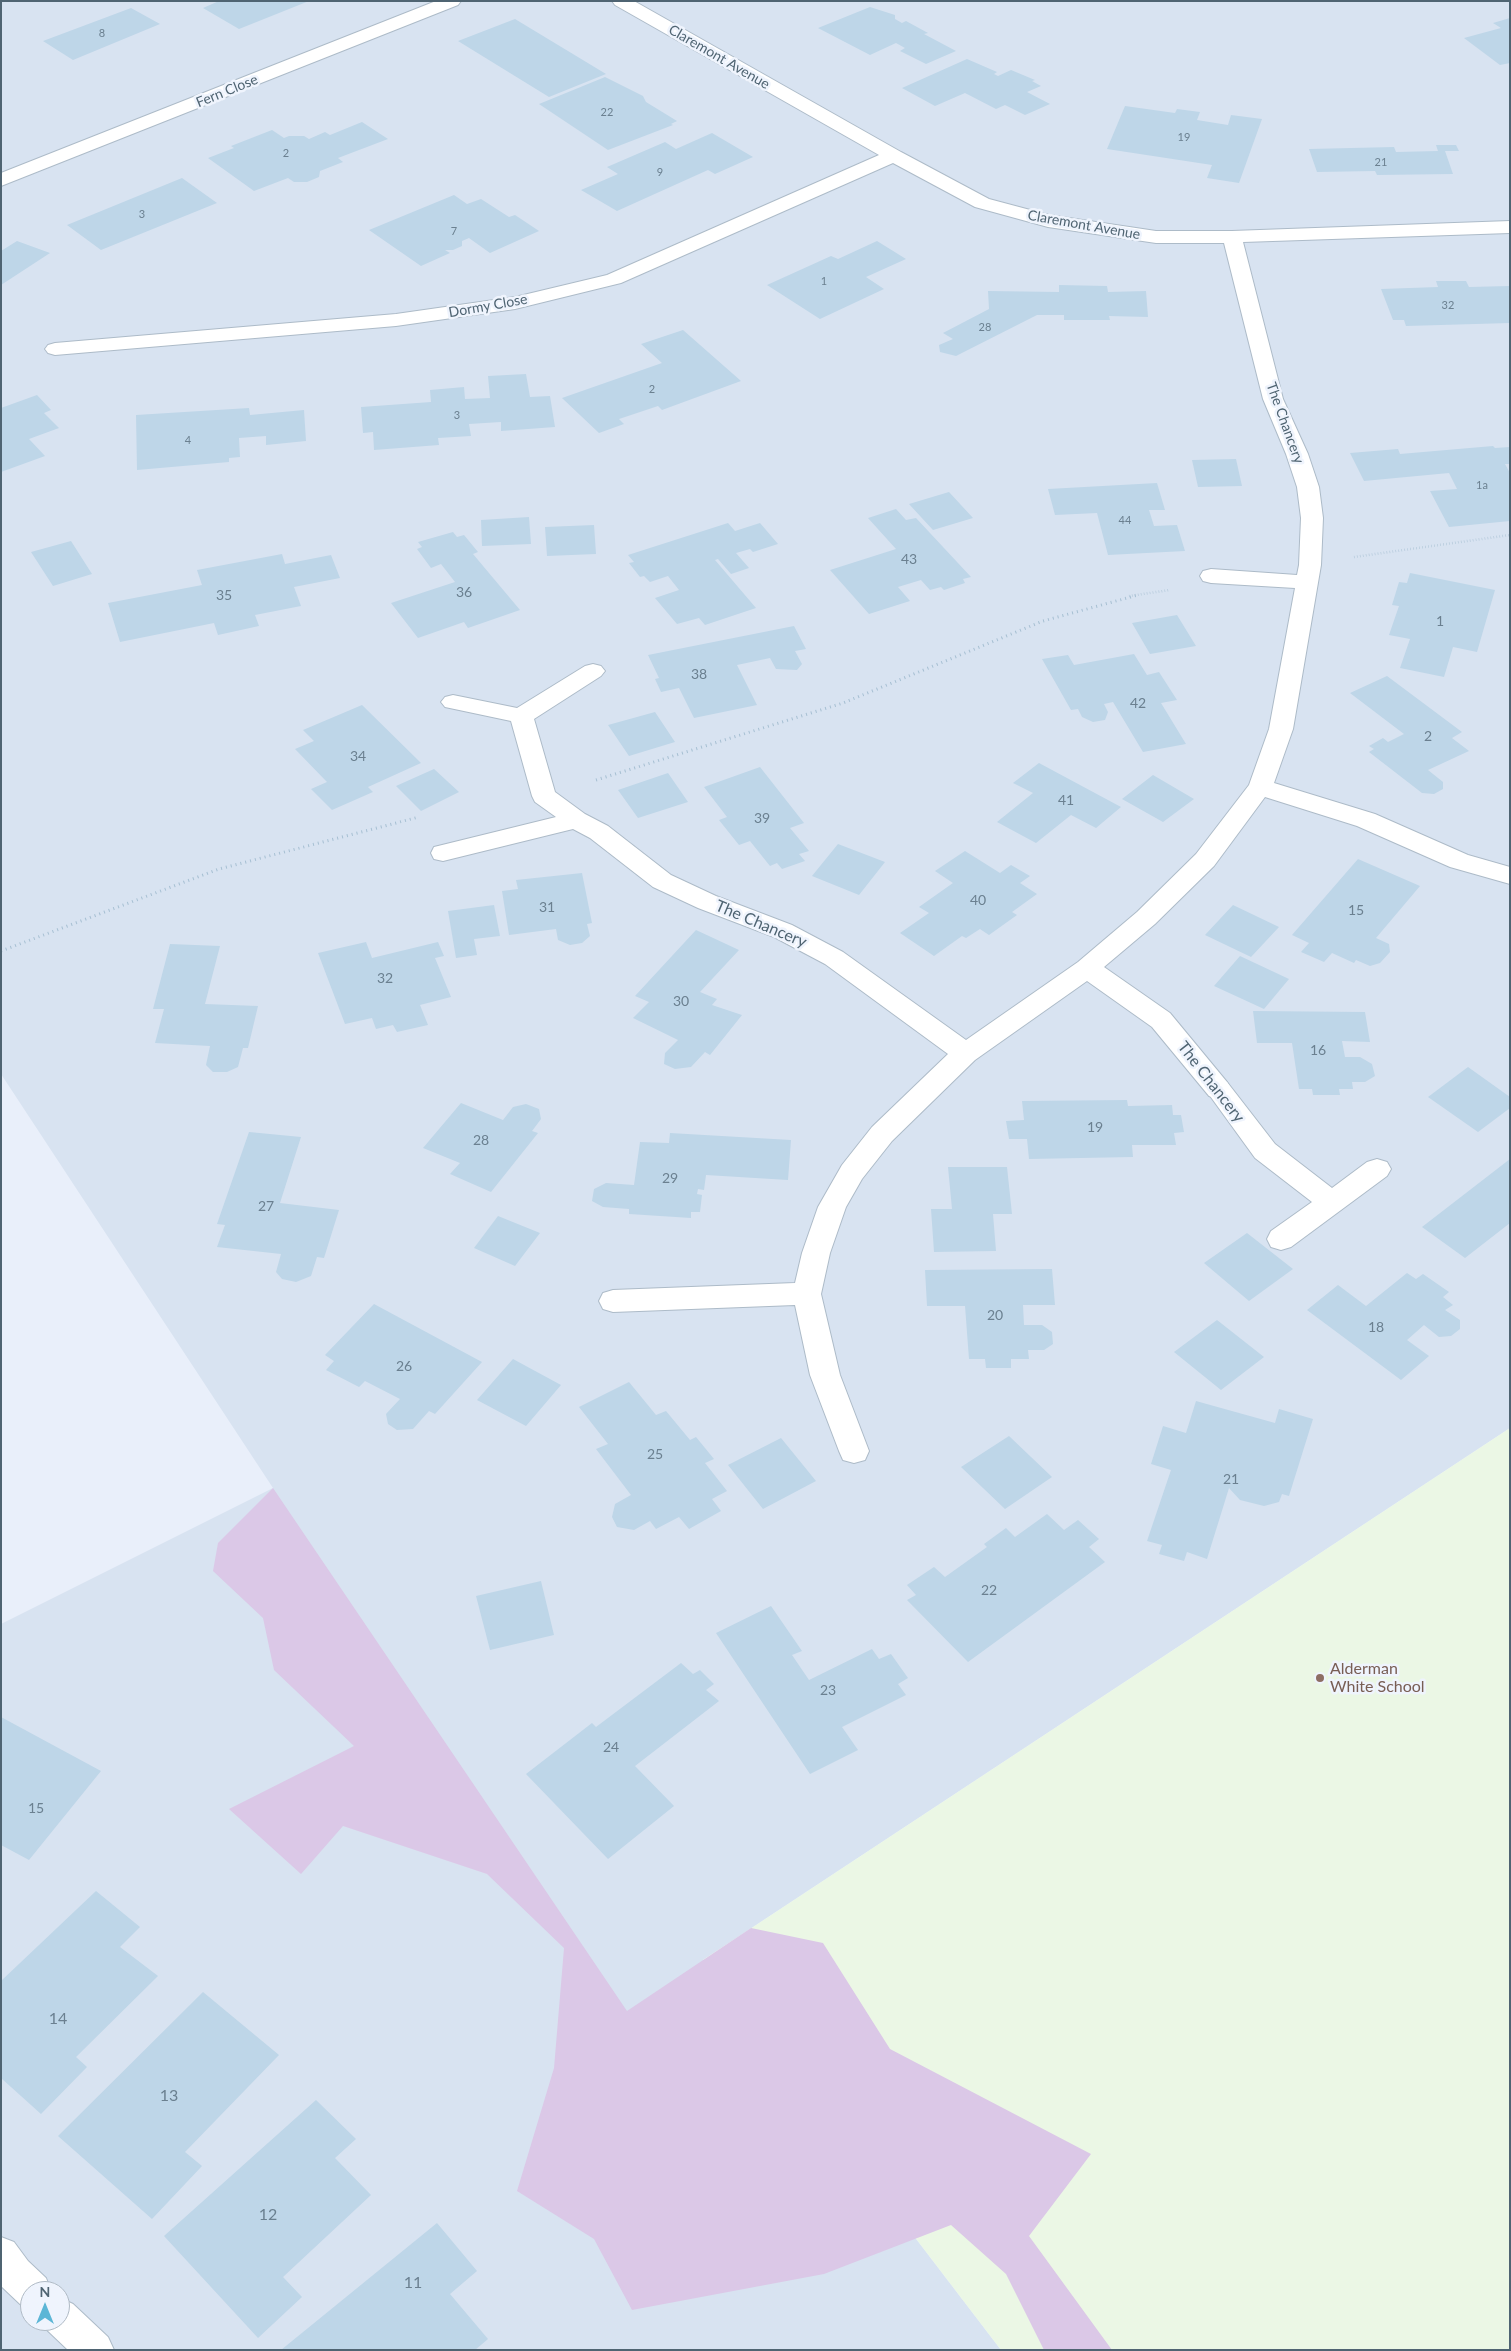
<!DOCTYPE html>
<style>
body{margin:0}
#map{position:relative;width:1511px;height:2351px;overflow:hidden;background:#e9effa;font-family:Lato,sans-serif}
canvas{display:block}
.frame{position:absolute;inset:0;border:2px solid #4f6472;pointer-events:none}
.north{position:absolute;left:20px;top:2281px;width:50px;height:50px;box-sizing:border-box;background:#eff4fd;border:1px solid #afbac5;border-radius:50%;rotate:0deg;font-size:14px;font-weight:700;line-height:20px;text-align:center;color:#4f6472}
.north::after{content:'';display:block;margin:auto;width:18px;height:22px;background:#5cb6d6;clip-path:polygon(50% 0,100% 100%,50% 72%,0 100%)}
</style>
<div id="map">
<canvas width="1511" height="2351"></canvas>
<div class="frame"></div>
<div class="north">N</div>
</div>
<script>
const ctx = document.querySelector('canvas').getContext('2d');
ctx.lineJoin = 'round';
function paint(path, color) { ctx.fillStyle = color; ctx.fill(path, 'evenodd'); }
const shape = rows => new Path2D(rows.map(r => 'M' + r).join(''));
function trace(path, color, width, dash) { ctx.strokeStyle = color; ctx.lineWidth = width; ctx.lineCap = dash ? 'butt' : 'round'; ctx.setLineDash(dash || []); ctx.stroke(path); }
function write(font, color, halo, rows, align = 'center') {
  ctx.font = font + ' Lato,sans-serif'; ctx.lineWidth = 5; ctx.setLineDash([]); ctx.textBaseline = 'middle'; ctx.strokeStyle = halo; ctx.fillStyle = color; for (const [text, x, y, turn = 0] of rows) {
    ctx.save(); ctx.translate(x, y); ctx.rotate((+turn || 0) * Math.PI / 180); ctx.textAlign = isNaN(turn) ? turn : align; if (halo) ctx.strokeText(text, 0, 0); ctx.fillText(text, 0, 0); ctx.restore();
  }
}
paint(shape([
 [1,1,1510,1,1510,1428,703,1960,1001,2350,1,2350,1,1624,273,1488,1,1074],
 [30,2291,60,2291,60,2321,30,2321]
]), '#d8e3f1');
paint(shape([
 [1510,1428,1510,2350,1001,2350,703,1960]
]), '#ebf7e5');
paint(shape([
 [273,1488,627,2011,751,1928,823,1943,890,2049,1091,2154,1029,2236,1112,2350,1044,2350,1006,2274,951,2225,824,2274,632,2310,594,2239,517,2191,554,2068,564,1948,487,1874,343,1826,301,1874,229,1809,354,1746,274,1670,263,1618,213,1571,218,1543]
]), '#dbc8e7');
paint(shape([
 [219,1,309,1,239,29,203,8],
 [870,7,895,15,895,19,902,23,906,21,928,33,924,34,956,51,926,64,900,51,905,48,896,43,870,55,818,28],
 [131,8,160,24,73,60,43,41],
 [1510,18,1510,63,1500,65,1464,38,1501,28,1493,23],
 [515,19,606,74,549,97,458,41],
 [967,59,997,72,994,74,998,76,1011,70,1035,80,1032,81,1041,86,1027,92,1050,104,1025,115,1005,105,996,109,965,93,935,106,902,88],
 [605,77,643,96,646,102,677,121,671,124,673,125,608,150,539,104],
 [1125,106,1175,113,1177,109,1200,112,1197,120,1228,125,1231,115,1262,119,1239,183,1207,178,1212,165,1107,149],
 [362,122,388,139,338,158,343,162,320,171,319,177,307,182,294,182,288,178,254,191,208,158,234,148,231,146,272,130,284,138,289,136,304,136,309,139,325,132,330,135],
 [712,133,753,157,715,174,708,170,617,211,581,190,618,174,607,167,665,142,676,149],
 [1436,145,1456,145,1459,151,1445,151,1453,174,1377,175,1375,171,1317,172,1309,149,1394,147,1396,152,1438,151],
 [182,178,217,203,101,250,67,225],
 [454,195,467,204,481,199,509,217,515,215,539,231,490,253,469,238,462,241,462,246,453,250,445,250,450,253,421,266,369,230],
 [17,241,50,253,1,285,1,251],
 [877,241,906,259,866,277,884,289,820,319,767,285,831,256,838,259],
 [1436,281,1466,281,1469,287,1510,286,1510,323,1406,326,1404,320,1393,320,1381,289,1438,287],
 [1059,285,1107,286,1108,292,1146,291,1148,317,1109,316,1110,320,1064,320,1064,315,1037,315,956,356,940,352,939,345,953,339,943,333,989,309,988,291,1059,292],
 [683,330,741,381,662,410,658,406,619,419,624,424,599,433,562,398,662,363,641,344],
 [526,374,530,397,550,396,555,427,501,431,501,422,469,424,471,436,438,438,439,445,374,450,373,432,363,433,361,407,431,402,430,390,464,387,465,399,490,398,488,376],
 [37,395,51,410,44,413,59,428,29,439,45,456,1,472,1,408],
 [249,408,250,415,304,410,306,441,266,445,266,436,239,438,240,457,229,458,229,462,137,470,136,415],
 [1493,446,1495,448,1510,447,1510,464,1505,464,1510,473,1510,521,1449,527,1430,491,1457,489,1449,473,1364,481,1350,453,1398,449,1400,454],
 [1236,459,1242,486,1198,487,1192,460],
 [1157,483,1165,510,1149,510,1154,526,1177,525,1185,551,1108,555,1097,513,1055,515,1048,489],
 [949,492,973,518,933,530,909,504],
 [896,509,906,520,916,518,971,577,963,579,965,583,944,590,941,587,930,590,921,580,898,587,910,601,869,614,830,570,896,549,868,518],
 [529,517,531,544,482,546,481,520],
 [728,523,735,531,760,523,778,544,753,552,750,549,736,553,749,568,731,574,718,559,715,560,756,608,705,625,699,618,677,624,655,598,679,590,668,576,650,582,644,576,640,577,629,563,634,562,628,555],
 [594,525,596,554,547,556,545,527],
 [453,532,457,537,464,535,478,552,473,554,520,610,468,628,464,622,418,638,391,603,455,582,441,564,431,568,417,549,422,547,418,542],
 [71,541,92,574,53,586,31,552],
 [282,554,285,564,331,555,340,578,294,587,301,606,255,615,259,626,218,635,214,623,120,642,108,603,202,585,197,570],
 [1410,573,1495,590,1477,652,1453,647,1444,677,1400,668,1410,639,1389,635,1399,606,1392,605,1399,582,1407,583],
 [1177,615,1196,646,1150,654,1132,623],
 [794,626,806,649,795,651,802,664,797,670,776,669,770,658,737,665,757,705,694,718,679,688,661,692,655,679,659,678,648,655],
 [1134,654,1147,675,1159,672,1177,700,1161,703,1186,744,1143,752,1113,702,1104,704,1108,712,1105,720,1093,722,1082,717,1078,709,1071,710,1042,659,1068,655,1074,665],
 [1387,676,1462,732,1452,738,1469,751,1428,770,1443,782,1443,789,1434,794,1422,793,1369,752,1374,749,1369,746,1383,738,1388,742,1404,734,1350,693],
 [362,705,421,763,368,787,373,792,332,810,311,789,327,782,295,749,314,741,303,730],
 [655,712,675,742,629,756,608,725],
 [1039,763,1121,807,1096,828,1071,815,1036,843,997,822,1033,793,1013,783],
 [760,767,804,823,790,828,809,851,799,854,805,861,782,869,777,863,770,866,750,841,739,845,719,820,727,817,704,787],
 [434,769,459,792,421,811,396,786],
 [668,773,688,802,638,818,618,790],
 [1153,775,1194,799,1163,822,1122,799],
 [838,844,885,862,859,895,812,876],
 [965,851,1000,873,1011,865,1030,876,1020,883,1037,894,1012,912,1017,915,989,935,980,929,966,938,962,936,934,956,900,933,929,913,919,907,953,883,935,871],
 [1358,859,1420,886,1376,938,1389,944,1390,952,1380,963,1370,966,1356,960,1354,963,1332,953,1324,962,1301,952,1309,943,1292,935],
 [582,873,592,923,587,924,590,936,582,943,570,945,558,940,556,929,509,935,502,891,518,889,516,880],
 [494,905,500,936,474,939,477,955,456,958,448,911],
 [1233,905,1279,927,1251,957,1205,935],
 [696,930,739,950,700,992,717,999,712,1005,742,1015,710,1055,705,1052,691,1067,675,1069,664,1064,665,1053,678,1040,633,1018,649,1002,635,996],
 [366,942,372,958,438,942,444,956,435,958,451,997,420,1005,428,1025,397,1032,393,1025,376,1029,372,1018,345,1024,318,953],
 [170,944,220,946,205,1004,258,1006,248,1048,243,1048,238,1067,227,1072,213,1072,206,1065,210,1046,155,1043,164,1009,153,1009],
 [1240,956,1289,979,1264,1009,1214,986],
 [1253,1011,1365,1012,1370,1042,1342,1041,1345,1057,1360,1057,1372,1064,1375,1076,1365,1082,1352,1082,1353,1089,1339,1089,1340,1095,1313,1095,1312,1089,1299,1089,1292,1043,1257,1043],
 [1468,1067,1510,1097,1510,1108,1478,1132,1428,1097],
 [1127,1100,1128,1106,1172,1105,1173,1115,1181,1115,1184,1132,1174,1133,1176,1145,1132,1145,1133,1157,1029,1159,1027,1139,1009,1139,1006,1121,1024,1120,1022,1101],
 [461,1103,503,1120,513,1107,526,1104,539,1109,541,1119,532,1131,538,1133,491,1192,450,1174,460,1163,423,1148],
 [249,1132,301,1137,280,1203,339,1210,324,1258,317,1257,311,1276,296,1282,282,1279,276,1272,281,1254,217,1247,225,1225,217,1224],
 [670,1133,791,1140,788,1180,706,1175,704,1190,698,1189,697,1194,702,1195,700,1212,691,1212,691,1218,629,1214,629,1209,603,1207,592,1201,594,1189,606,1183,634,1185,640,1142,669,1143],
 [1510,1159,1510,1223,1465,1258,1422,1227],
 [948,1167,1007,1167,1012,1214,993,1214,996,1251,934,1252,931,1209,952,1209],
 [498,1216,540,1233,515,1266,474,1248],
 [1247,1233,1293,1269,1249,1301,1204,1263],
 [1052,1269,1055,1305,1023,1305,1024,1325,1042,1325,1052,1332,1053,1344,1044,1350,1028,1350,1029,1359,1011,1359,1011,1368,986,1368,985,1359,969,1359,965,1306,927,1306,925,1270],
 [1407,1273,1416,1279,1423,1274,1449,1292,1443,1297,1453,1305,1445,1310,1460,1320,1460,1329,1451,1336,1439,1337,1424,1325,1407,1340,1429,1356,1401,1380,1307,1310,1338,1285,1366,1306],
 [374,1304,482,1362,435,1414,429,1411,413,1429,397,1430,388,1424,386,1414,400,1399,365,1381,359,1387,326,1370,334,1361,325,1355],
 [1217,1320,1264,1357,1221,1390,1174,1352],
 [513,1359,561,1385,526,1426,477,1400],
 [629,1382,656,1415,666,1411,690,1440,696,1437,714,1459,705,1463,727,1491,712,1499,721,1511,689,1529,679,1517,656,1529,650,1521,634,1530,617,1527,612,1517,615,1504,631,1495,596,1449,608,1444,579,1407],
 [1196,1401,1275,1423,1279,1409,1313,1419,1289,1496,1282,1494,1279,1502,1264,1506,1240,1500,1229,1488,1207,1559,1187,1552,1184,1561,1159,1554,1162,1545,1147,1541,1171,1470,1151,1464,1163,1426,1186,1433],
 [1009,1436,1052,1477,1005,1509,961,1467],
 [781,1438,816,1481,763,1509,728,1465],
 [1047,1514,1064,1530,1078,1520,1099,1539,1089,1547,1105,1562,968,1662,907,1600,916,1595,907,1585,934,1567,945,1577,987,1547,984,1544,1006,1528,1015,1537],
 [541,1581,554,1635,490,1650,476,1596],
 [771,1606,802,1651,792,1655,809,1680,872,1649,879,1659,891,1654,908,1678,898,1684,906,1695,842,1727,858,1750,810,1774,716,1633],
 [681,1663,693,1674,700,1670,714,1684,706,1690,719,1701,635,1766,674,1806,608,1859,526,1774,592,1723,596,1727],
 [1,1717,101,1771,29,1860,1,1845],
 [96,1891,140,1927,120,1947,158,1976,76,2057,87,2067,41,2114,1,2078,1,1981],
 [203,1992,279,2055,185,2152,202,2166,152,2219,58,2136],
 [316,2100,356,2139,335,2158,371,2195,283,2277,302,2297,258,2338,164,2236],
 [437,2223,477,2271,450,2294,488,2339,475,2350,281,2350]
]), '#bed6e8');
const service = shape([
 [1218,1079,1227,1082,1275,1144,1332,1188,1367,1162,1377,1159,1387,1162,1391,1169,1387,1176,1291,1247,1281,1250,1271,1247,1267,1239,1271,1231,1312,1202,1255,1158,1205,1089,1209,1082,1218,1079]
]);
const minor = shape([
 [436,1,461,1,458,5,1,186,1,173,436,1],
 [612,1,634,1,901,152,989,199,1049,215,1156,231,1232,231,1510,221,1510,233,1243,242,1283,399,1308,454,1319,487,1323,518,1321,565,1293,729,1274,783,1375,814,1468,855,1510,867,1510,884,1450,867,1357,826,1265,797,1214,866,1155,924,1104,967,1170,1013,1227,1082,1231,1089,1227,1096,1218,1099,1209,1096,1152,1027,1087,981,975,1060,892,1141,862,1179,846,1207,830,1253,821,1294,840,1375,869,1451,865,1460,854,1463,843,1460,839,1451,810,1375,795,1305,613,1312,603,1309,599,1301,603,1293,613,1290,795,1283,802,1253,818,1207,842,1165,872,1127,948,1054,825,964,774,937,698,908,653,887,590,838,573,829,443,861,434,859,431,853,434,847,556,817,535,802,532,796,511,721,445,707,441,702,445,697,453,695,517,708,585,666,593,664,601,666,605,671,601,676,534,719,555,792,585,814,608,826,671,875,716,896,792,925,843,952,966,1040,1078,962,1137,912,1196,854,1249,785,1269,729,1295,588,1211,583,1203,581,1200,576,1203,571,1211,569,1297,575,1299,565,1301,518,1297,487,1286,454,1263,399,1224,243,1156,243,1048,227,975,207,893,163,621,283,515,309,396,326,55,355,48,353,45,349,48,345,55,343,396,314,515,297,607,275,879,155,615,5,612,1],
 [1,2237,14,2242,28,2261,46,2278,51,2291,30,2291,30,2308,20,2304,1,2286,1,2237],
 [60,2298,73,2304,108,2337,114,2350,68,2350,47,2330,43,2321,60,2321,60,2298]
]);
trace(service, '#adbbc8', 2);
trace(minor, '#adbbc8', 2);
trace(shape([
 [1354,557,1510,535],
 [1129,596,1170,590]
]), '#a6bfd2', 2.5, [0.5, 2.5]);
trace(shape([
 [596,780,843,703,1043,621,1138,595],
 [1,951,219,869,419,817]
]), '#a6bfd2', 3, [1, 4]);
paint(service, '#fff');
paint(minor, '#fff');
for (const [x, y, r, color] of [
 [1320,1678,5,"#8d6e63"]
]) { const dot = new Path2D(); dot.arc(x, y, r, 0, 2 * Math.PI); ctx.fillStyle = color; ctx.fill(dot); trace(dot, '#eff4fd', 2); }
write('11px', '#6b8090', null, [
 ["8",102,33],
 ["22",607,112],
 ["19",1184,137],
 ["2",286,153],
 ["21",1381,162],
 ["9",660,172],
 ["3",142,214],
 ["7",454,231],
 ["1",824,281],
 ["32",1448,305],
 ["28",985,327],
 ["2",652,389],
 ["3",457,415],
 ["4",188,440],
 ["1a",1482,485],
 ["44",1125,520]
]);
write('14px', '#4f6472', '#eff4fd', [
 ["Claremont Avenue",719,57,30],
 ["Fern Close",227,91,-22],
 ["Claremont Avenue",1084,225,10],
 ["Dormy Close",488,306,-10],
 ["The Chancery",1285,423,70]
]);
write('14px', '#6b8090', null, [
 ["43",909,559],
 ["36",464,592],
 ["35",224,595],
 ["1",1440,621],
 ["38",699,674],
 ["42",1138,703],
 ["2",1428,736],
 ["34",358,756],
 ["41",1066,800],
 ["39",762,818],
 ["40",978,900],
 ["31",547,907],
 ["15",1356,910],
 ["32",385,978],
 ["30",681,1001],
 ["16",1318,1050],
 ["19",1095,1127],
 ["28",481,1140],
 ["29",670,1178],
 ["27",266,1206],
 ["20",995,1315],
 ["18",1376,1327],
 ["26",404,1366],
 ["25",655,1454],
 ["21",1231,1479],
 ["22",989,1590],
 ["23",828,1690],
 ["24",611,1747],
 ["15",36,1808]
]);
write('16px', '#4f6472', '#eff4fd', [
 ["The Chancery",761,924,23],
 ["The Chancery",1211,1082,52]
]);
write('16px', '#785e54', '#eff4fd', [
 ["Alderman",1330,1669],
 ["White School",1330,1687]
], 'left');
write('16px', '#6b8090', null, [
 ["14",58,2019],
 ["13",169,2096],
 ["12",268,2215],
 ["11",413,2283]
]);
</script>
